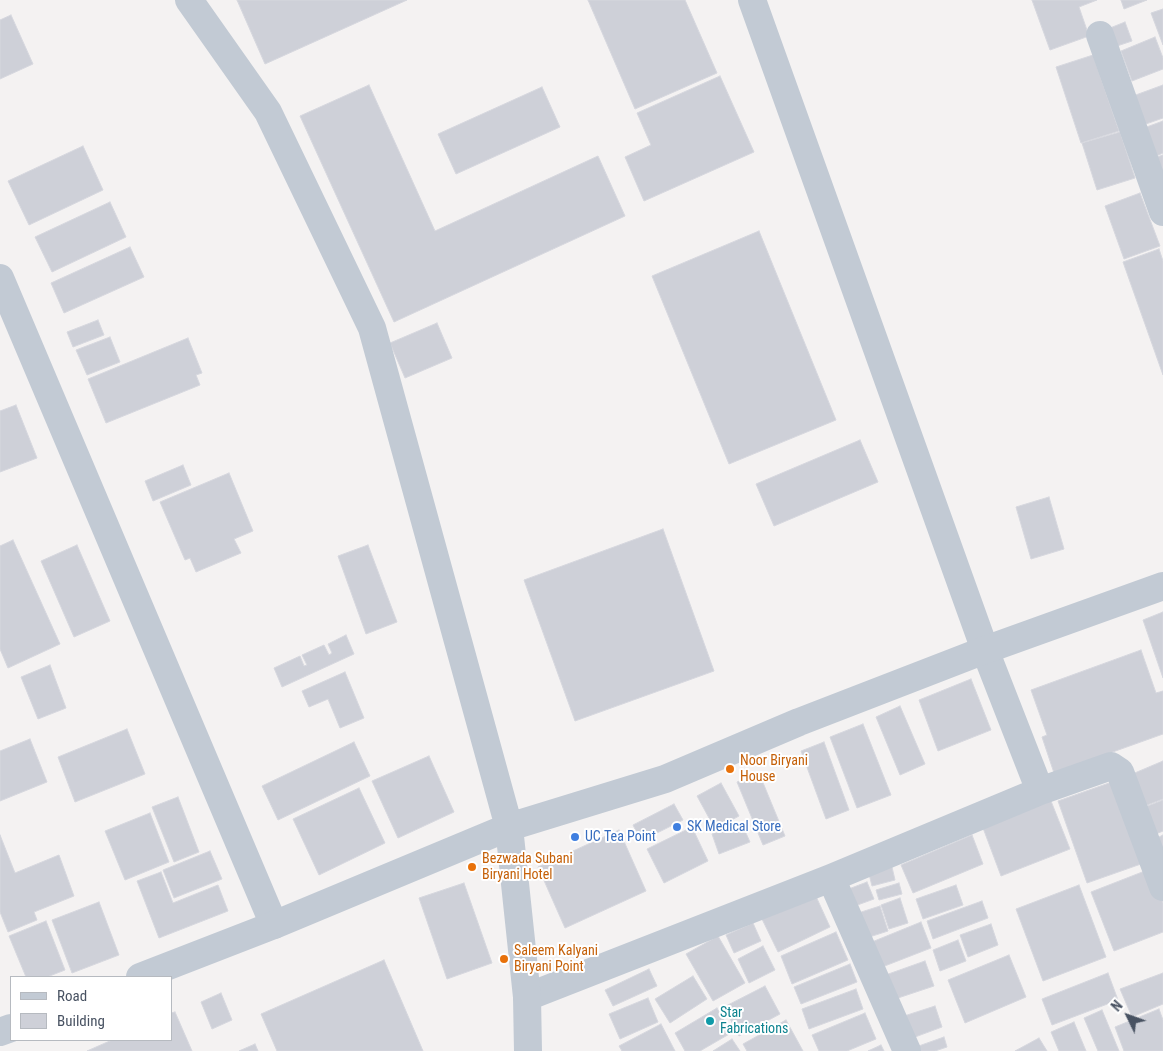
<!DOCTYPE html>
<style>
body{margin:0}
#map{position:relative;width:1163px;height:1051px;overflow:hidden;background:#f4f2f2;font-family:"Roboto Condensed",sans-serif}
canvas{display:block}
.legend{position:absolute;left:10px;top:976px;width:162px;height:65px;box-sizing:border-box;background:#fff;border:1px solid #b6bac0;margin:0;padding:6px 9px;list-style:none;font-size:15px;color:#485262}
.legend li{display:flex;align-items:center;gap:10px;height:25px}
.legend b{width:25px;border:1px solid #b6bac0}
.north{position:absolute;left:1103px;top:991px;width:50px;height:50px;-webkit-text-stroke:4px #fff;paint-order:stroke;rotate:312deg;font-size:14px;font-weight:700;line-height:20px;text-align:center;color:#485262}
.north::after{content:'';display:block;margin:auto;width:18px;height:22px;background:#485262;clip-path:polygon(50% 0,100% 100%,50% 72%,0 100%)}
</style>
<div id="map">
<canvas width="1163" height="1051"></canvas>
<ul class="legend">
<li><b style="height:6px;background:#c2cad4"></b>Road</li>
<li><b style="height:14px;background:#ced0d8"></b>Building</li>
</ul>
<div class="north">N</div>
</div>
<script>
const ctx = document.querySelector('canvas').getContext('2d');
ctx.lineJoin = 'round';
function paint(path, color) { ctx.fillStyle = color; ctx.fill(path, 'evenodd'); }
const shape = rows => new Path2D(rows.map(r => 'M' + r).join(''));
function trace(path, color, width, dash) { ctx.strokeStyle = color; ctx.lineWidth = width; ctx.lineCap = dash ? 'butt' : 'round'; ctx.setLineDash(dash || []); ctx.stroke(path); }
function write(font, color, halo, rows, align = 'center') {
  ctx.font = font + ' "Roboto Condensed",sans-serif'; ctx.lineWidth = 4; ctx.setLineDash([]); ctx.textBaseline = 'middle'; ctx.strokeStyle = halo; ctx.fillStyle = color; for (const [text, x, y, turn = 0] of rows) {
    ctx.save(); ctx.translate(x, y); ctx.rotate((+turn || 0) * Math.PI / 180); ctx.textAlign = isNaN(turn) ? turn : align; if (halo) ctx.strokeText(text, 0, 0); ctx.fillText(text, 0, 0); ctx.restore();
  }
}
const building = shape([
 [237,0,407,0,265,64,237,0],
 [588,0,685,0,717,73,635,109,588,0],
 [1032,0,1097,0,1079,7,1089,36,1050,50,1032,0],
 [1121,0,1147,0,1124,9,1121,0],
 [1163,9,1163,45,1151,13,1163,9],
 [11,15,33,64,0,79,0,20,11,15],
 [1125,22,1132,41,1117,46,1110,28,1125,22],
 [1155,37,1163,58,1163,69,1132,81,1121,51,1155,37],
 [1093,55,1119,131,1081,143,1056,67,1093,55],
 [720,76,754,152,644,201,625,157,651,145,637,113,720,76],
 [369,85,435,231,598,156,625,216,394,322,300,116,369,85],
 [1163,85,1163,118,1143,125,1133,96,1163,85],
 [542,87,560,127,456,174,438,134,542,87],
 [1163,121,1163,153,1154,157,1144,128,1163,121],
 [1120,132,1135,178,1097,190,1082,143,1120,132],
 [83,146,103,190,29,225,8,181,83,146],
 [1163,155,1163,178,1154,158,1163,155],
 [1140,193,1160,246,1124,259,1105,206,1140,193],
 [110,202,126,237,52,272,35,237,110,202],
 [759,231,836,420,729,464,652,276,759,231],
 [130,247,144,277,64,313,51,283,130,247],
 [1159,249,1163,261,1163,375,1123,262,1159,249],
 [98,320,104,335,73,347,67,332,98,320],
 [437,323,452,358,405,378,390,343,437,323],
 [110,337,120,362,87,375,76,350,110,337],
 [188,338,202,373,196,375,200,385,106,423,88,379,188,338],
 [16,405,37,458,0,472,0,411,16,405],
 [860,440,878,482,774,526,756,484,860,440],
 [183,465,191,485,153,501,145,481,183,465],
 [229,473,253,531,234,539,241,553,196,572,190,558,185,560,160,502,229,473],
 [1049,497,1064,549,1031,559,1016,507,1049,497],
 [663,529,714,671,575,721,524,580,663,529],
 [13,540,60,644,8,668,0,649,0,546,13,540],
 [77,545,110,621,74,637,41,561,77,545],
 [368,545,397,622,366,634,338,556,368,545],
 [1163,612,1163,678,1143,620,1163,612],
 [346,635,354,654,282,687,274,668,300,656,304,666,307,665,302,655,324,645,329,655,332,653,328,644,346,635],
 [1141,650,1156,693,1163,691,1163,734,1054,773,1042,737,1047,735,1031,690,1141,650],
 [50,665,66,708,38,719,21,677,50,665],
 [345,672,364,718,340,728,328,699,309,707,302,691,345,672],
 [971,679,991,730,938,751,919,700,971,679],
 [900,706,925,764,900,775,876,717,900,706],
 [863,724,891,795,857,808,830,737,863,724],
 [127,729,145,774,75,802,58,757,127,729],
 [30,739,47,782,0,801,0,751,30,739],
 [354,742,370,776,278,820,262,786,354,742],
 [824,742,849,810,826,819,801,751,824,742],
 [429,756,454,812,398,838,372,781,429,756],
 [1163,761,1163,799,1142,807,1130,775,1163,761],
 [759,773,785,836,763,845,737,782,759,773],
 [1112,782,1141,864,1087,883,1058,801,1112,782],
 [721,783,739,816,715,829,697,796,721,783],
 [359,788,385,843,319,875,293,819,359,788],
 [178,797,199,852,174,862,152,807,178,797],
 [1163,800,1163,831,1156,834,1145,807,1163,800],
 [1051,801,1070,849,1001,876,983,828,1051,801],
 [674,804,683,820,641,841,633,825,674,804],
 [150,813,169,862,125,880,105,831,150,813],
 [741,822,750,842,719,854,712,834,741,822],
 [692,827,708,861,664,883,647,849,692,827],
 [619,830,646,891,565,928,538,867,619,830],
 [0,835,15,873,59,855,74,896,34,912,37,920,8,932,0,912,0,835],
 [972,835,983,864,913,893,901,865,972,835],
 [1163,835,1163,858,1155,839,1163,835],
 [210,851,222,879,174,898,163,870,210,851],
 [892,867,895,880,872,886,869,874,892,867],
 [1150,869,1163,903,1163,932,1114,951,1091,892,1150,869],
 [161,872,173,903,218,885,228,911,159,938,137,881,161,872],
 [867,882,874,899,852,907,846,890,867,882],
 [464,883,492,963,447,979,419,898,464,883],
 [899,883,902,894,879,900,876,890,899,883],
 [956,885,963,905,923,919,916,899,956,885],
 [1079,885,1106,957,1043,981,1016,909,1079,885],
 [814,892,830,927,778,952,761,917,814,892],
 [900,898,908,923,889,929,881,905,900,898],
 [982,901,988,918,933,939,927,921,982,901],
 [99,902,119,955,72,973,52,920,99,902],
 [880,906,888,931,860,940,852,915,880,906],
 [46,921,65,970,47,977,26,977,9,936,46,921],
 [921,922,931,948,877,969,867,944,921,922],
 [753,923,761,941,734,953,726,935,753,923],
 [991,924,998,945,968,957,960,935,991,924],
 [836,932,848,960,792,984,781,956,836,932],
 [718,936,745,983,713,1001,686,954,718,936],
 [958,940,966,961,940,971,933,950,958,940],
 [763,946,775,970,749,983,738,959,763,946],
 [1009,955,1026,997,965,1023,948,980,1009,955],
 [384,960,423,1051,277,1051,261,1014,384,960],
 [925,961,934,986,889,1001,880,977,925,961],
 [850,964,857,982,801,1004,794,987,850,964],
 [649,969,657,986,613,1006,605,990,649,969],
 [1108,973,1118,1000,1052,1025,1042,999,1108,973],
 [1163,973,1163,1004,1132,1017,1120,989,1163,973],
 [693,976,707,999,670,1023,655,999,693,976],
 [765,986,780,1014,739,1036,724,1007,765,986],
 [856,989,863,1009,809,1029,802,1009,856,989],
 [221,993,232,1020,212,1029,201,1002,221,993],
 [648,998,658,1022,620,1039,609,1014,648,998],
 [935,1006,942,1027,907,1040,898,1018,935,1006],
 [717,1008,731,1033,700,1051,685,1051,675,1033,717,1008],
 [1159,1009,1163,1020,1163,1051,1124,1051,1115,1027,1159,1009],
 [1102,1010,1119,1051,1098,1051,1084,1018,1102,1010],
 [175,1012,192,1051,87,1051,112,1040,171,1040,171,1013,175,1012],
 [865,1013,876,1039,847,1051,819,1051,812,1035,865,1013],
 [786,1020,803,1051,747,1051,743,1044,786,1020],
 [1074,1022,1086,1051,1059,1051,1051,1032,1074,1022],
 [661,1024,675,1051,622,1051,619,1046,661,1024],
 [944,1037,947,1047,935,1051,918,1051,916,1047,944,1037],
 [1039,1038,1047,1051,1015,1051,1039,1038],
 [732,1039,740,1051,713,1051,732,1039],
 [255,1044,258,1051,239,1051,255,1044],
 [881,1045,884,1051,868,1051,881,1045]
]);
paint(building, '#ced0d8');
trace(building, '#d6d7de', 1);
trace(shape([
 [752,0,985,650,1040,791],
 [1100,35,1163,212],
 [0,278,274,925],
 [831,878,907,1051],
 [527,997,831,878,1040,791,1111,766,1120,772,1163,887]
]), '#c2cad4', 28);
trace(shape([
 [189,0,268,112,372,328,509,827,527,997,528,1051],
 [140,977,274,925,509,827,665,779,799,722,985,650,1163,586],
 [0,1032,11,1028]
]), '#c2cad4', 28);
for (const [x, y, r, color] of [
 [730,769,5,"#e8710a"],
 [677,827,5,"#3f7fe0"],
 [575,837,5,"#3f7fe0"],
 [472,867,5,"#e8710a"],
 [504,959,5,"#e8710a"],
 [710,1021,5,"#0f9aa8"]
]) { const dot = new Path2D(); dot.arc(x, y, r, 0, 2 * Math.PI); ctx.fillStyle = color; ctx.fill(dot); trace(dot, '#fff', 2); }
write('14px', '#c56008', '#fff', [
 ["Noor Biryani",740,761],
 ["House",740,777],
 ["Bezwada Subani",482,859],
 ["Biryani Hotel",482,875],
 ["Saleem Kalyani",514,951],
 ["Biryani Point",514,967]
], 'left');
write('14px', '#366cbe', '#fff', [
 ["SK Medical Store",687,827],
 ["UC Tea Point",585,837]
], 'left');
write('14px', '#0d838f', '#fff', [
 ["Star",720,1013],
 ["Fabrications",720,1029]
], 'left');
</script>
